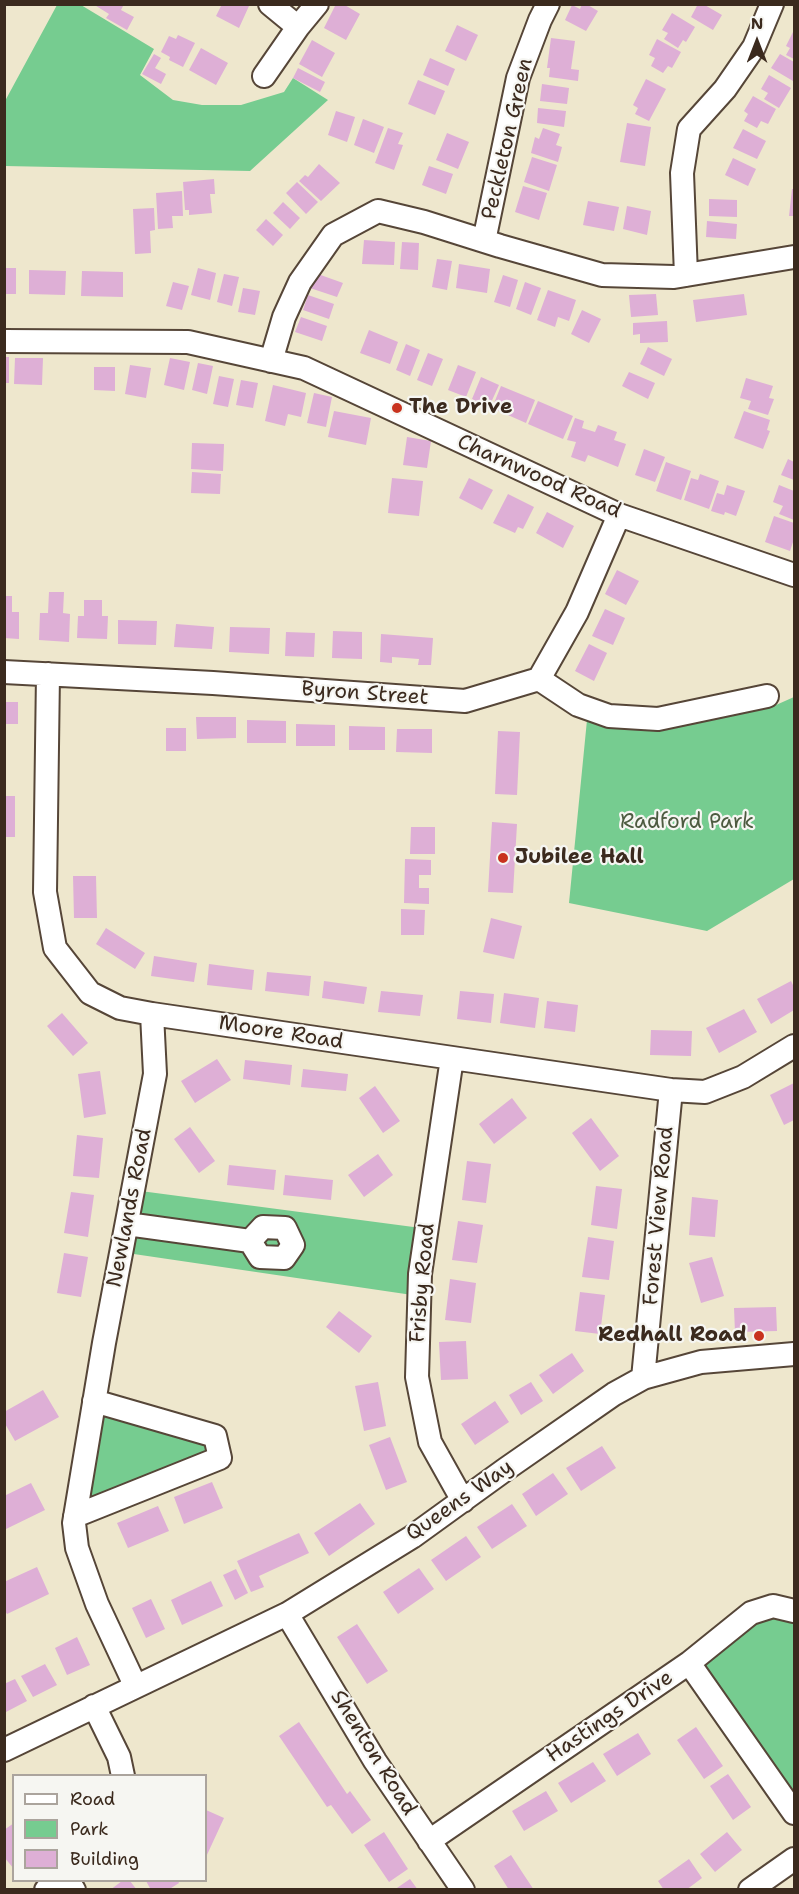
<!DOCTYPE html>
<style>
body{margin:0}
#map{position:relative;width:799px;height:1894px;overflow:hidden;background:#eee7cd;font-family:"Shantell Sans",sans-serif}
canvas{display:block}
.frame{position:absolute;inset:0;border:6px solid #3b2a1e;pointer-events:none}
.legend{position:absolute;left:12px;top:1774px;width:195px;height:108px;box-sizing:border-box;background:#f6f6f2;border:2px solid #aba49d;margin:0;padding:8px 10px;list-style:none;font-size:18px;color:#3b2a1e}
.legend li{display:flex;align-items:center;gap:12px;height:30px}
.legend b{width:30px;border:2px solid #aba49d}
.north{position:absolute;left:727px;top:12px;width:60px;height:60px;-webkit-text-stroke:4px #f6f6f2;paint-order:stroke;rotate:0deg;font-size:16px;font-weight:700;line-height:24px;text-align:center;color:#3b2a1e}
.north::after{content:'';display:block;margin:auto;width:21px;height:27px;background:#3b2a1e;clip-path:polygon(50% 0,100% 100%,50% 72%,0 100%)}
</style>
<div id="map">
<canvas width="799" height="1894"></canvas>
<div class="frame"></div>
<ul class="legend">
<li><b style="height:8px;background:#fff"></b>Road</li>
<li><b style="height:16px;background:#76cc90"></b>Park</li>
<li><b style="height:16px;background:#deafd6"></b>Building</li>
</ul>
<div class="north">N</div>
</div>
<script>
const ctx = document.querySelector('canvas').getContext('2d');
ctx.lineJoin = 'round';
function paint(path, color) { ctx.fillStyle = color; ctx.fill(path, 'evenodd'); }
const shape = rows => new Path2D(rows.map(r => 'M' + r).join(''));
function trace(path, color, width, dash) { ctx.strokeStyle = color; ctx.lineWidth = width; ctx.lineCap = dash ? 'butt' : 'round'; ctx.setLineDash(dash || []); ctx.stroke(path); }
function write(font, color, halo, rows, align = 'center') {
  ctx.font = font + ' "Shantell Sans",sans-serif'; ctx.lineWidth = 4.5; ctx.setLineDash([]); ctx.textBaseline = 'middle'; ctx.strokeStyle = halo; ctx.fillStyle = color; for (const [text, x, y, turn = 0] of rows) {
    ctx.save(); ctx.translate(x, y); ctx.rotate((+turn || 0) * Math.PI / 180); ctx.textAlign = isNaN(turn) ? turn : align; if (halo) ctx.strokeText(text, 0, 0); ctx.fillText(text, 0, 0); ctx.restore();
  }
}
paint(shape([
 [57,5,81,5,154,49,140,75,173,100,202,105,241,105,284,92,293,78,328,100,250,171,5,166,5,101],
 [794,697,794,879,707,931,569,903,587,720,658,726,770,703,776,705],
 [133,1190,421,1228,419,1296,127,1253],
 [94,1401,215,1436,220,1458,74,1523],
 [794,1611,794,1812,689,1663,751,1613]
]), '#76cc90');
paint(shape([
 [93,4,124,4,121,10,134,17,127,30,106,18,109,14],
 [222,4,245,4,249,6,239,28,216,16],
 [336,4,343,4,360,14,346,40,324,28],
 [582,4,586,4,598,11,586,31,565,20,572,5,580,9],
 [698,4,703,4,722,15,713,30,691,17],
 [672,13,695,27,686,42,683,40,678,48,664,39,668,33,662,30],
 [457,25,478,35,466,61,445,51],
 [794,30,794,59,786,55,790,48,786,46],
 [178,35,195,43,183,67,169,60,170,57,161,52,169,36,176,39],
 [551,38,575,41,571,69,579,70,578,81,549,77,550,68,547,68],
 [657,39,681,52,672,68,668,66,663,73,651,66,655,58,649,55],
 [312,40,335,53,322,77,299,64],
 [201,48,228,63,216,85,189,70],
 [154,54,161,58,155,68,166,74,161,84,142,74],
 [780,54,794,62,793,81,771,68],
 [430,58,455,69,448,86,423,75],
 [298,68,325,82,320,92,293,78],
 [769,75,791,88,779,108,764,99,768,93,761,89],
 [646,79,666,89,649,121,635,114,638,108,633,105],
 [418,80,445,91,435,115,408,104],
 [542,84,569,88,567,104,540,101],
 [753,96,776,109,768,124,761,121,757,128,744,121,748,114,744,111],
 [538,108,566,111,564,127,537,123],
 [336,111,355,117,347,142,328,135],
 [363,119,384,127,374,153,354,145],
 [627,123,651,127,645,166,620,162],
 [388,128,403,133,398,144,403,145,394,170,375,163],
 [543,128,560,134,556,145,562,147,558,162,531,153,535,137,539,139],
 [743,129,766,141,757,159,733,148],
 [447,133,469,142,458,169,436,160],
 [532,157,557,165,549,191,524,182],
 [733,158,756,169,748,186,725,175],
 [319,164,340,183,321,201,299,181,305,175,308,177],
 [429,166,453,174,446,194,422,185],
 [214,179,215,194,210,194,212,213,189,215,189,210,185,210,183,182],
 [297,182,318,202,306,214,286,193],
 [523,186,547,193,539,220,515,212],
 [792,189,794,189,794,216,789,216],
 [182,191,183,216,172,216,173,228,158,229,156,193],
 [709,199,737,200,737,217,709,216],
 [588,201,619,207,614,231,583,225],
 [283,202,300,218,290,229,273,213],
 [627,206,651,211,647,235,623,229],
 [154,208,155,230,150,231,151,253,135,254,133,209],
 [266,219,283,235,273,246,256,230],
 [707,221,737,224,736,239,706,237],
 [364,240,395,242,394,265,362,264],
 [402,242,419,243,418,270,400,269],
 [437,259,452,261,447,290,432,287],
 [459,264,490,269,487,293,456,288],
 [4,268,16,268,16,294,4,294],
 [198,268,216,273,210,300,191,295],
 [29,270,66,271,65,295,29,294],
 [82,271,123,272,123,297,81,296],
 [315,273,343,283,337,297,310,288],
 [224,274,239,277,232,306,217,302],
 [503,275,518,280,510,307,494,302],
 [173,282,189,286,182,310,166,306],
 [525,282,541,288,531,315,516,309],
 [243,288,260,291,255,315,238,312],
 [548,290,576,300,569,321,558,317,555,327,537,320],
 [656,294,658,315,631,317,629,295],
 [744,294,747,315,696,322,693,300],
 [308,295,334,304,329,319,303,310],
 [582,310,601,319,589,343,571,334],
 [301,317,327,326,322,341,295,332],
 [667,321,668,342,640,343,640,334,633,335,633,323],
 [369,330,398,342,390,364,360,353],
 [406,344,420,350,410,376,396,370],
 [648,347,672,359,664,376,640,364],
 [428,353,443,359,432,386,417,380],
 [4,357,9,357,9,383,4,383],
 [15,358,43,358,42,385,14,384],
 [170,358,190,362,184,390,164,385],
 [198,363,213,366,207,394,192,390],
 [130,365,151,368,146,398,125,394],
 [458,365,476,372,466,397,448,390],
 [94,367,115,367,115,391,94,390],
 [629,372,655,383,648,399,622,386],
 [219,376,234,379,228,407,213,404],
 [481,377,499,385,489,407,472,399],
 [746,378,773,386,769,398,774,399,768,415,748,409,751,401,740,398],
 [241,380,258,383,253,408,236,405],
 [273,385,306,393,301,417,288,414,285,426,265,421],
 [501,386,535,400,526,423,492,408],
 [314,393,332,397,326,427,307,423],
 [538,401,573,416,563,439,528,424],
 [334,411,371,418,366,445,328,437],
 [744,411,770,420,767,430,770,431,763,449,734,438],
 [575,418,584,421,582,428,595,432,598,425,617,432,614,440,626,444,618,467,588,455,585,462,571,457,576,442,567,440],
 [407,437,431,441,427,468,403,465],
 [192,443,224,444,223,471,191,469],
 [644,449,665,457,655,482,635,475],
 [788,459,794,462,794,480,781,475],
 [666,462,691,471,681,500,656,491],
 [192,472,221,474,220,494,191,493],
 [700,474,719,481,709,509,684,500,691,478,698,480],
 [392,478,423,481,419,516,388,513],
 [469,478,493,490,482,510,459,498],
 [727,485,745,491,736,516,725,512,724,515,711,511,717,493,724,495],
 [779,485,794,491,794,520,779,514,783,506,773,502],
 [508,494,534,507,523,529,518,527,515,533,493,523],
 [547,512,574,526,563,548,536,533],
 [774,516,794,523,794,539,790,551,765,542],
 [617,570,639,581,626,605,605,594],
 [49,592,64,592,63,613,70,614,69,642,39,640,40,613,48,613],
 [4,596,12,596,12,612,19,612,19,639,4,638],
 [84,600,102,600,102,616,108,616,107,639,77,638,78,616,84,616],
 [605,609,625,618,613,645,592,636],
 [118,620,157,621,156,645,118,644],
 [176,624,214,627,212,649,174,647],
 [230,627,270,628,269,654,229,652],
 [333,631,362,632,362,659,332,658],
 [286,632,315,633,314,657,285,656],
 [381,634,433,638,431,665,418,665,419,659,392,657,392,663,380,662],
 [589,644,607,653,594,681,575,671],
 [4,702,18,702,18,724,4,724],
 [196,717,236,717,236,738,197,739],
 [247,720,286,721,286,743,247,743],
 [296,724,335,725,335,746,296,746],
 [349,726,385,727,385,750,349,750],
 [166,728,186,728,186,751,166,751],
 [397,729,432,729,432,753,396,752],
 [498,731,520,732,517,795,495,794],
 [5,796,15,796,15,837,5,837],
 [492,822,517,824,513,893,488,892],
 [411,827,435,827,435,854,410,854],
 [405,859,431,860,431,875,419,875,419,888,429,888,429,904,404,903],
 [73,876,96,876,97,918,74,918],
 [401,909,425,910,424,935,401,935],
 [491,918,522,926,514,959,483,952],
 [106,928,145,953,135,969,96,944],
 [154,956,197,963,194,982,151,976],
 [209,964,254,970,252,990,207,985],
 [267,972,311,976,309,996,265,991],
 [324,981,367,987,364,1004,322,998],
 [791,981,794,987,794,1010,771,1024,757,999],
 [381,991,423,995,420,1016,378,1012],
 [460,991,494,994,491,1023,457,1019],
 [504,993,539,998,535,1028,500,1023],
 [547,1001,578,1005,575,1032,544,1028],
 [744,1009,757,1032,719,1053,706,1028],
 [62,1013,88,1043,73,1056,47,1026],
 [651,1030,692,1031,691,1056,650,1055],
 [217,1059,231,1080,195,1103,181,1081],
 [245,1060,292,1065,290,1085,243,1079],
 [303,1069,348,1074,346,1091,301,1087],
 [100,1071,106,1114,84,1118,78,1074],
 [794,1083,794,1120,784,1125,770,1095],
 [375,1086,400,1121,383,1133,359,1098],
 [512,1098,527,1118,494,1144,479,1124],
 [591,1118,619,1156,600,1171,572,1133],
 [190,1127,215,1161,199,1173,174,1139],
 [77,1135,103,1138,99,1178,73,1176],
 [378,1154,393,1175,364,1197,348,1175],
 [467,1161,491,1164,486,1203,462,1200],
 [229,1165,276,1170,274,1190,227,1185],
 [285,1175,333,1180,331,1200,283,1195],
 [596,1186,622,1189,617,1229,591,1225],
 [71,1192,94,1195,88,1237,64,1233],
 [692,1197,718,1200,715,1237,689,1235],
 [458,1221,483,1225,477,1263,452,1260],
 [588,1237,614,1241,609,1280,582,1277],
 [64,1253,88,1257,81,1297,57,1293],
 [712,1257,724,1296,701,1303,689,1263],
 [450,1279,476,1283,471,1323,445,1320],
 [580,1292,605,1295,600,1334,575,1331],
 [776,1307,777,1331,735,1332,734,1308],
 [339,1311,372,1336,359,1353,326,1327],
 [466,1341,468,1379,441,1380,439,1342],
 [572,1353,584,1371,553,1394,539,1375],
 [378,1382,386,1426,364,1431,355,1386],
 [531,1382,543,1401,521,1415,509,1395],
 [43,1390,59,1417,15,1441,4,1422,4,1412],
 [495,1401,509,1422,475,1445,461,1424],
 [390,1437,407,1482,386,1490,369,1445],
 [602,1446,616,1468,581,1491,566,1468],
 [553,1473,568,1494,536,1516,522,1494],
 [212,1482,223,1508,184,1524,174,1497],
 [31,1483,45,1510,4,1530,4,1496],
 [360,1503,375,1524,329,1556,314,1533],
 [512,1504,527,1526,492,1549,477,1527],
 [158,1506,169,1531,128,1548,117,1523],
 [299,1533,309,1553,259,1576,264,1587,251,1592,237,1561],
 [466,1536,481,1557,446,1581,431,1560],
 [37,1567,49,1594,7,1614,4,1609,4,1582],
 [419,1568,434,1589,398,1614,383,1592],
 [236,1569,248,1593,235,1600,223,1575],
 [211,1581,223,1606,182,1625,171,1600],
 [151,1599,165,1629,146,1638,132,1608],
 [357,1624,388,1671,367,1684,337,1637],
 [77,1637,90,1665,67,1675,55,1648],
 [45,1664,57,1685,33,1697,21,1676],
 [15,1679,27,1701,6,1712,4,1684],
 [299,1722,347,1794,350,1791,371,1820,352,1834,331,1805,327,1807,279,1736],
 [696,1727,723,1766,704,1779,677,1740],
 [638,1733,651,1754,617,1776,603,1754],
 [593,1762,606,1781,571,1803,558,1783],
 [728,1774,751,1807,733,1820,710,1786],
 [546,1791,558,1811,524,1831,512,1811],
 [206,1810,224,1818,206,1857],
 [14,1823,14,1869,4,1857,4,1830],
 [384,1832,408,1869,389,1882,364,1845],
 [727,1832,742,1850,715,1872,700,1854],
 [511,1855,522,1872,534,1890,509,1890,494,1866],
 [689,1859,702,1878,686,1890,664,1890,658,1881],
 [410,1879,418,1890,394,1890],
 [122,1881,130,1881,137,1890,110,1890],
 [146,1881,178,1881,179,1883,168,1890,151,1890]
]), '#deafd6');
const minor = shape([
 [270,4,298,27],
 [264,76,298,27,317,4],
 [484,241,518,78,540,20,548,4],
 [686,275,682,173,689,129,725,89,754,47,772,4],
 [4,341,188,342,304,368,619,515,794,575],
 [271,361,284,317,300,282,333,235,378,211,424,222,500,246,602,275,674,277,794,257],
 [4,672,213,683,465,701,539,679,577,612,619,515],
 [48,674,45,892,55,948,90,993,120,1008,152,1014,671,1090,705,1092,743,1077,794,1046],
 [539,679,578,705,609,716,658,719,767,696],
 [452,1058,420,1274,417,1377,430,1442,463,1501],
 [127,1224,250,1241,263,1227,285,1228,293,1245,284,1258,260,1257,250,1241],
 [643,1378,671,1090],
 [75,1516,220,1458,215,1436,94,1401],
 [287,1614,375,1761,463,1890],
 [689,1663,794,1813],
 [135,1685,97,1604,77,1548,74,1523,104,1343,155,1074,152,1014],
 [94,1706,119,1757,123,1776],
 [4,1750,287,1614,412,1537,506,1469,614,1394,643,1378,701,1362,794,1354],
 [429,1841,689,1663,751,1613,773,1606,794,1611],
 [67,1880,74,1890],
 [46,1890,55,1880],
 [750,1890,794,1859]
]);
trace(minor, '#564638', 26);
trace(minor, '#fff', 22);
for (const [x, y, r, color] of [
 [397,408,6,"#c8321e"],
 [503,858,6,"#c8321e"],
 [759,1336,6,"#c8321e"]
]) { const dot = new Path2D(); dot.arc(x, y, r, 0, 2 * Math.PI); ctx.fillStyle = color; ctx.fill(dot); trace(dot, '#f6f6f2', 2); }
write('21px', '#3b2a1e', '#f6f6f2', [
 ["Peckleton Green",508,139,-77],
 ["Charnwood Road",539,477,24],
 ["Byron Street",365,694,4],
 ["Moore Road",281,1033,9],
 ["Newlands Road",130,1208,-79],
 ["Forest View Road",659,1216,-85],
 ["Frisby Road",423,1283,-85],
 ["Queens Way",460,1501,-35],
 ["Hastings Drive",610,1717,-34],
 ["Shenton Road",373,1753,58]
]);
write('bold 21px', '#3b2a1e', '#f6f6f2', [
 ["The Drive",409,408],
 ["Jubilee Hall",515,858],
 ["Redhall Road",747,1336,"right"]
], 'left');
write('21px', '#4d5b40', '#f6f6f2', [
 ["Radford Park",687,823]
]);
</script>
